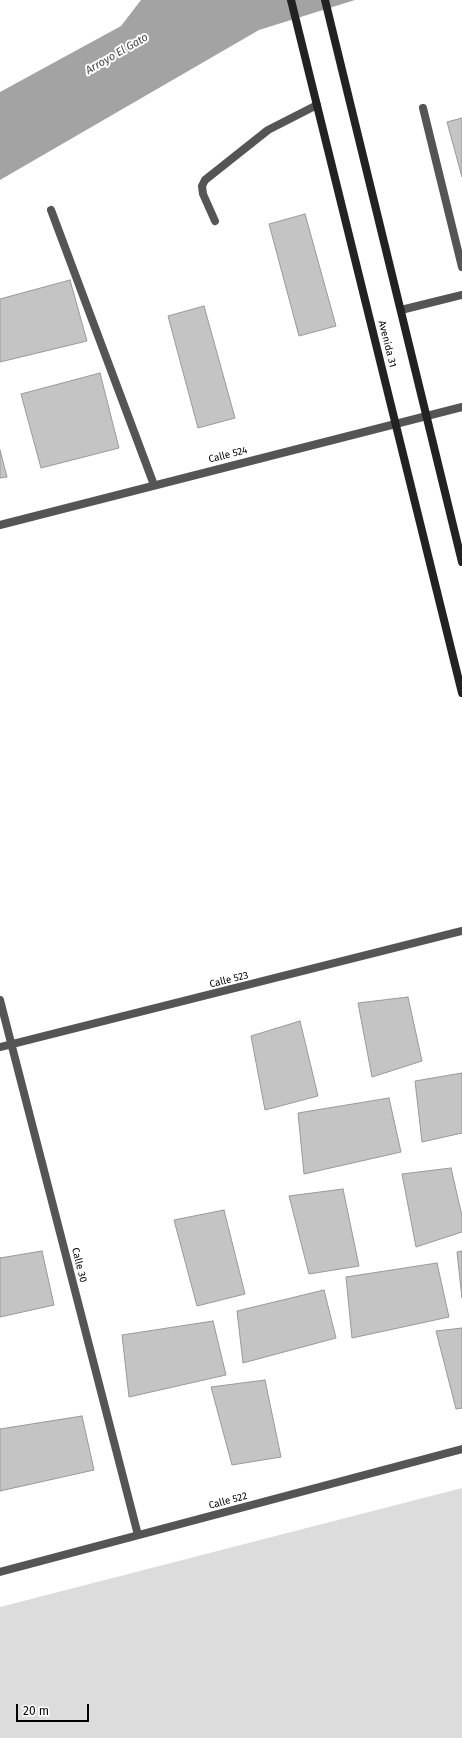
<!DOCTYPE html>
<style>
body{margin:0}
#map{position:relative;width:462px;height:1738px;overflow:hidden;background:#fff;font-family:"Fira Sans",sans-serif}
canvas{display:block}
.scale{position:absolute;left:16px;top:1704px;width:73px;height:18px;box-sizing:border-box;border:2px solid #000;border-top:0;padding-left:5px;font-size:12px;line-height:14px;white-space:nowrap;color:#000;-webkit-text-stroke:3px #fff;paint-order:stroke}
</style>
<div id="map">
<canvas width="462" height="1738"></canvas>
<div class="scale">20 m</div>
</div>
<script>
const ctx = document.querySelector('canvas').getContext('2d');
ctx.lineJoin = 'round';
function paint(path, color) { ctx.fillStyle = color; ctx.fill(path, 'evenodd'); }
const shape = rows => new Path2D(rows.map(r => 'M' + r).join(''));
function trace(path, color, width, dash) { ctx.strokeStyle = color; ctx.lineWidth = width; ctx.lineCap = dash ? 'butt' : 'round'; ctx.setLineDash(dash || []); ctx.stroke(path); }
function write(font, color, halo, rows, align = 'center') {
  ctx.font = font + ' "Fira Sans",sans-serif'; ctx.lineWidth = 4; ctx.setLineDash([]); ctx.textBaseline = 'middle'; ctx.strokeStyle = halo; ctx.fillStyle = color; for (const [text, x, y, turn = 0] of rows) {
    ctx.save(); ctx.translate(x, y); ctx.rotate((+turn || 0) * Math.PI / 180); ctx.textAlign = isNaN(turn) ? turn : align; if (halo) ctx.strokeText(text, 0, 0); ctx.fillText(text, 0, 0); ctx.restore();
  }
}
paint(shape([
 [462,1488,462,1738,0,1738,0,1607]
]), '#dcdcdc');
paint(shape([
 [141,0,355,0,259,30,0,180,0,92,121,26]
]), '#a3a3a3');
const building = shape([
 [462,118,462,177,447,122,462,118],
 [305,214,336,326,299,336,269,224,305,214],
 [70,280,87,341,0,362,0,299,70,280],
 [204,306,235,418,198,428,168,316,204,306],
 [100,373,119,448,41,468,21,394,100,373],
 [0,450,7,477,0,478,0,450],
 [408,997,422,1061,372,1077,358,1003,408,997],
 [300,1021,318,1096,265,1110,251,1036,300,1021],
 [462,1073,462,1133,422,1142,415,1081,462,1073],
 [389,1098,401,1152,304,1174,298,1113,389,1098],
 [451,1168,462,1216,462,1232,416,1247,402,1174,451,1168],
 [343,1189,359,1266,309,1274,289,1196,343,1189],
 [224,1210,245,1294,197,1306,174,1220,224,1210],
 [42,1251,54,1305,0,1317,0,1258,42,1251],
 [462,1251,462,1298,457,1252,462,1251],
 [437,1263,449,1317,352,1338,346,1277,437,1263],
 [324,1290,336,1338,243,1363,237,1311,324,1290],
 [213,1321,226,1375,129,1397,122,1335,213,1321],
 [462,1328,462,1408,456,1409,436,1331,462,1328],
 [265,1380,281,1457,232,1465,211,1387,265,1380],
 [82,1416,94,1470,0,1491,0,1429,82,1416]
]);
paint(building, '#c4c4c4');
trace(building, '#999', 1);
trace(shape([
 [423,108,462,267],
 [215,221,203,194,202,186,205,180,268,130,317,105],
 [401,310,462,295]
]), '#555', 8);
trace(shape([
 [51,210,154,485],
 [0,525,462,407],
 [0,1000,138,1535],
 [0,1047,462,931],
 [0,1572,462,1449]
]), '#555', 8);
trace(shape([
 [291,0,462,693],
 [325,0,462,562]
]), '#222', 8);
write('10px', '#000', '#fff', [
 ["Avenida 31",387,344,76],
 ["Calle 524",228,455,-14],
 ["Calle 523",229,980,-14],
 ["Calle 30",79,1265,76],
 ["Calle 522",228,1501,-15]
]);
write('italic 11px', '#444', '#fff', [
 ["Arroyo El Gato",117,54,-30]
]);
</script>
